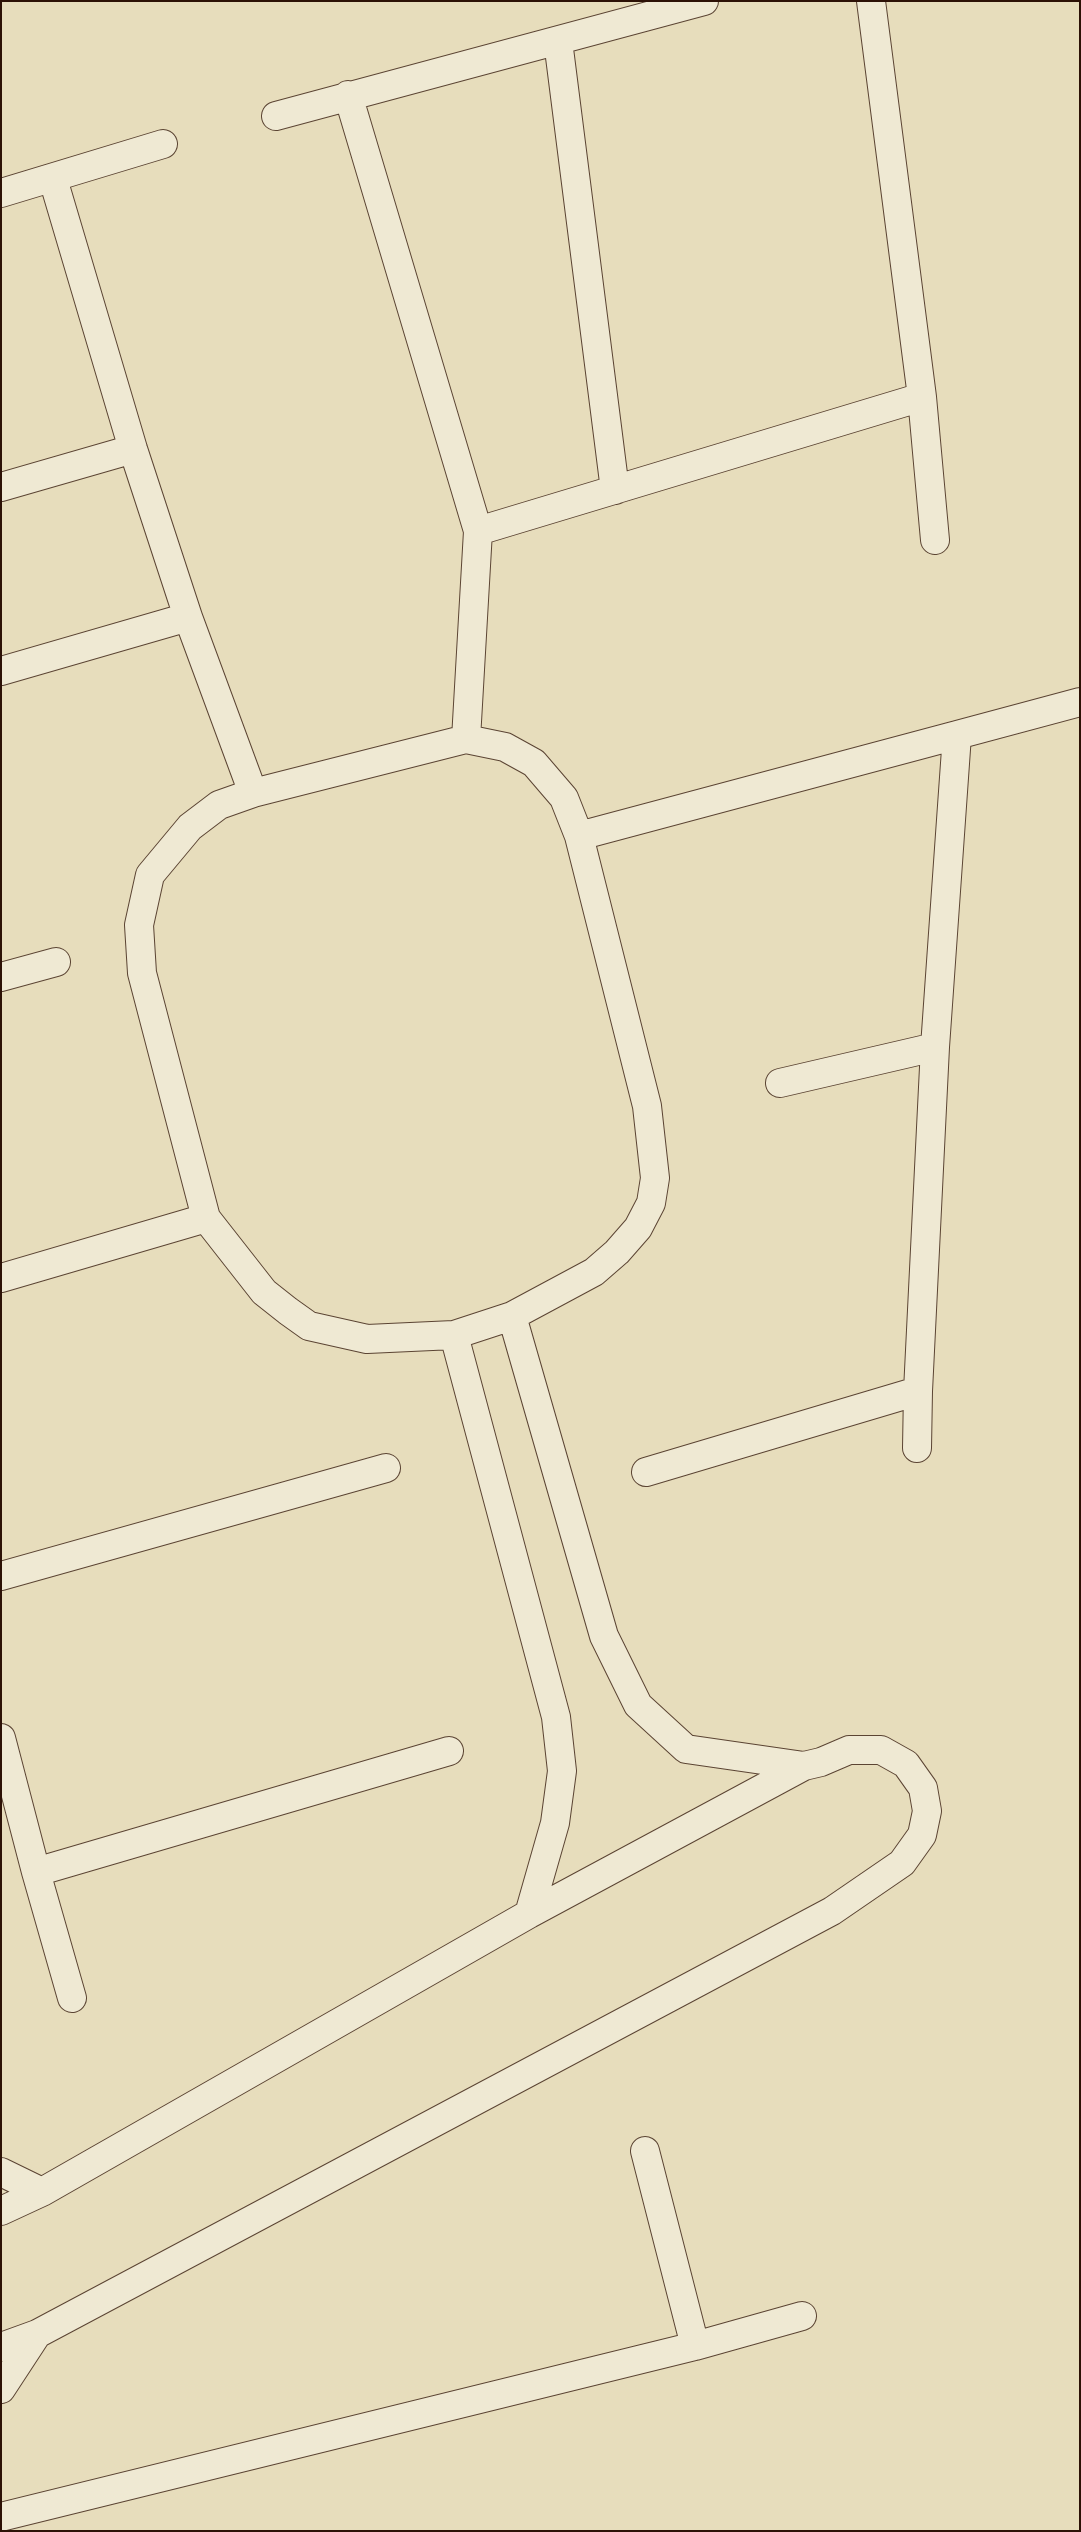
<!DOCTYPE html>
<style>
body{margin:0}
#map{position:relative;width:1081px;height:2532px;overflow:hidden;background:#e7ddbc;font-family:"Sorts Mill Goudy",serif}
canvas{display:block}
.frame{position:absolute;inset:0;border:2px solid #2c1105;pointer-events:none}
</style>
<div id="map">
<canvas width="1081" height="2532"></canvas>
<div class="frame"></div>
</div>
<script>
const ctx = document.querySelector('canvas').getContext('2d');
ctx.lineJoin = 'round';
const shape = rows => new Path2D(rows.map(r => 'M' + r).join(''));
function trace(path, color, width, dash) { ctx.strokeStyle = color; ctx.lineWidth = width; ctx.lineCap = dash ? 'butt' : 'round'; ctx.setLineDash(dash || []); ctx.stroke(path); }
const minor = shape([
 [871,1,922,397,935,540],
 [558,41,615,490],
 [348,95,478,531,466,739],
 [276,116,704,1],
 [53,179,133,449,188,617,253,793],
 [1,193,163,144],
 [1,487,133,449],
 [478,531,922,397],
 [1,671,188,617],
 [466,739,505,747,534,763,564,798,579,836,647,1106,655,1178,651,1203,638,1228,617,1252,594,1272,512,1316,454,1335,367,1339,309,1326,288,1311,264,1292,206,1218,142,973,139,925,150,875,190,827,219,805,253,793,466,739],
 [579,836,957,735],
 [1,977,56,962],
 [780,1083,935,1047],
 [1,1278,206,1218],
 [512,1316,604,1636,638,1705,686,1749,804,1766],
 [454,1335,556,1717,562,1771,555,1823,529,1914],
 [917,1448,918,1391],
 [646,1472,918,1391,935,1047,957,735,1080,702],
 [1,1576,386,1468],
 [1,1738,36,1872,72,1998],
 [36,1872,449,1751],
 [645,2151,695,2346],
 [1,2172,42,2192],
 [1,2211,42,2192,529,1914,804,1766,821,1762,849,1750,881,1750,906,1764,923,1788,927,1811,922,1835,902,1863,832,1911,37,2334,1,2347],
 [1,2389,37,2334],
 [1,2517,695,2346,802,2316]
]);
trace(minor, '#5b4433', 30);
trace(minor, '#efe9d3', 28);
</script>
